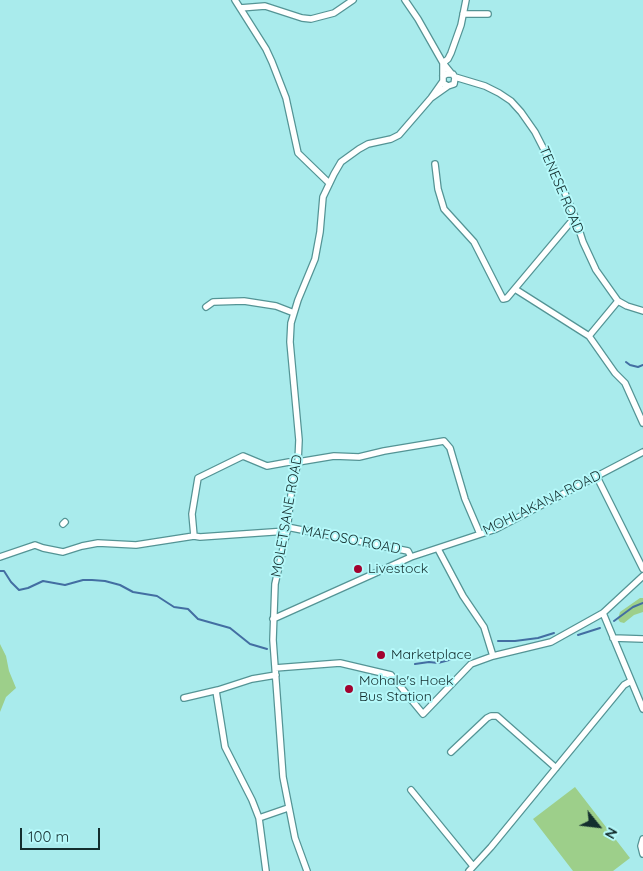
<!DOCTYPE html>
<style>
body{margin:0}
#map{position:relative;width:643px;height:871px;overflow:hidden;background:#a9ebec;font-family:Quicksand,sans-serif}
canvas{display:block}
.north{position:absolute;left:573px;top:801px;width:50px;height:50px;-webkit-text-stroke:4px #b6f9fa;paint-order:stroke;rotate:119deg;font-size:14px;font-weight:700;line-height:20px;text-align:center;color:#132e2e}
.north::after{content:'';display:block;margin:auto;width:18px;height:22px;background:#132e2e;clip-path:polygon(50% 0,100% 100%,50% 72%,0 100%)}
.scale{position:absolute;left:20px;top:828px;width:80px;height:22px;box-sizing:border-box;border:2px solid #132e2e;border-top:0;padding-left:6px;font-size:15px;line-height:18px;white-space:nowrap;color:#132e2e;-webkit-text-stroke:4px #b6f9fa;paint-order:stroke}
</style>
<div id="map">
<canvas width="643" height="871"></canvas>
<div class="north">N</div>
<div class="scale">100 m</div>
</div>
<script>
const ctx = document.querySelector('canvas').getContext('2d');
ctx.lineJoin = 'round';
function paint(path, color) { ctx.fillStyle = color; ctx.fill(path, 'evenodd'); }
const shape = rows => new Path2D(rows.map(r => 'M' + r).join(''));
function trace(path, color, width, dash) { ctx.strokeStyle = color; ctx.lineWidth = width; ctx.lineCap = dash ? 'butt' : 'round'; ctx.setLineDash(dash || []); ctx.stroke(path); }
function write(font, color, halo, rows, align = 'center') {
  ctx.font = font + ' Quicksand,sans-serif'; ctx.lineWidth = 4; ctx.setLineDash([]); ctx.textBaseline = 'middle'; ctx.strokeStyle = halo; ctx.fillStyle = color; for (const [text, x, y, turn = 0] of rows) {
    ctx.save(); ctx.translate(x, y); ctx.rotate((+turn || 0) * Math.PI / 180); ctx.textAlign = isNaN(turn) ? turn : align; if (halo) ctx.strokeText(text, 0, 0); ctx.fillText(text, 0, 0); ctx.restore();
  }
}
paint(shape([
 [640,598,643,598,643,612,634,615,624,623,620,622,618,619,620,612],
 [0,644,6,656,9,671,16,688,6,697,0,712],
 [575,787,630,858,613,871,573,871,533,819]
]), '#9dcf8a');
trace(shape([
 [626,362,630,365,638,367,643,365],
 [0,571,4,571,11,582,19,590,28,588,43,581,65,585,83,580,92,580,105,581,120,585,133,592,157,596,174,607,188,609,198,619,230,628,250,644,267,649],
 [614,621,633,607,643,603],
 [578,635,600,628],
 [498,641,515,641,538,638,554,633],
 [415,664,429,662,438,663,460,657]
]), '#436ea2', 2);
const minor = shape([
 [235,0,266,49,272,62,286,98,298,153,329,183],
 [405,0,418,19,443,63,451,73],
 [240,8,265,6,302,18,311,19,334,13,353,0],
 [463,14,488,14],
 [443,63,448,59,451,53,461,25,466,0],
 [443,63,443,83,448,86,454,84,455,78,453,74,447,74,443,76],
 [455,77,485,86,499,93,511,101,521,112,535,132,559,179,575,217,583,242,596,270,618,301,627,306,643,311],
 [431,98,448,86],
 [435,164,438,189,444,209,474,242,503,299,507,298,575,217],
 [515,289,589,336,615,373,625,383,643,423],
 [206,307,213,302,244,301,276,306,294,313],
 [589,336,618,301],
 [298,462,334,456,359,457,384,451,444,441,450,448,465,499,480,534],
 [597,477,643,569],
 [63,524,65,522],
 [287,527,408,551,411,557],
 [194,536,192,514,198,478,243,456,267,466,289,462,298,464],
 [438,549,463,596,484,627,493,656],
 [0,557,35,545,43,548,63,552,82,546,98,543,136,545,194,536,200,537,287,531],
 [603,613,643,709],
 [273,619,411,557,496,529,643,452],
 [613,638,643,639],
 [275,668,340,663,391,675,423,714,471,664,493,656,551,642,603,613,643,576],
 [216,691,225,747,252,800,259,818,266,871],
 [184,698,218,690,252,679,276,675],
 [451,752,487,718,491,716,497,716,556,768],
 [411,790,473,866],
 [259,818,288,808],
 [643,839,641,846,643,854],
 [307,871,295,838,283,777,273,640,275,584,287,531,292,486,298,462,299,440,290,342,291,323,298,300,315,259,320,232,323,197,334,174,341,162,359,149,368,144,391,139,399,135,431,98,443,81],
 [469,871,491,847,624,685,631,681]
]);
trace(minor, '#549495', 8);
trace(minor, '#fff', 5.5);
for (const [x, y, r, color] of [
 [358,569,5,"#a2022f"],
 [381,655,5,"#a2022f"],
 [349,689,5,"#a2022f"]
]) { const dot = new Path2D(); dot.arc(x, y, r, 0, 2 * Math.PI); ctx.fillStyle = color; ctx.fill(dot); trace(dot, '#b6f9fa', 2); }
write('14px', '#132e2e', '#b6f9fa', [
 ["TENESE ROAD",561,190,67],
 ["MOHLAKANA ROAD",542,503,-26],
 ["MOLETSANE ROAD",287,516,-80],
 ["MAFOSO ROAD",351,540,11]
]);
write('14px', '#132e2e', '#b6f9fa', [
 ["Livestock",368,569],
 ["Marketplace",391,655],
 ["Mohale's Hoek",359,681],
 ["Bus Station",359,697]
], 'left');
</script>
